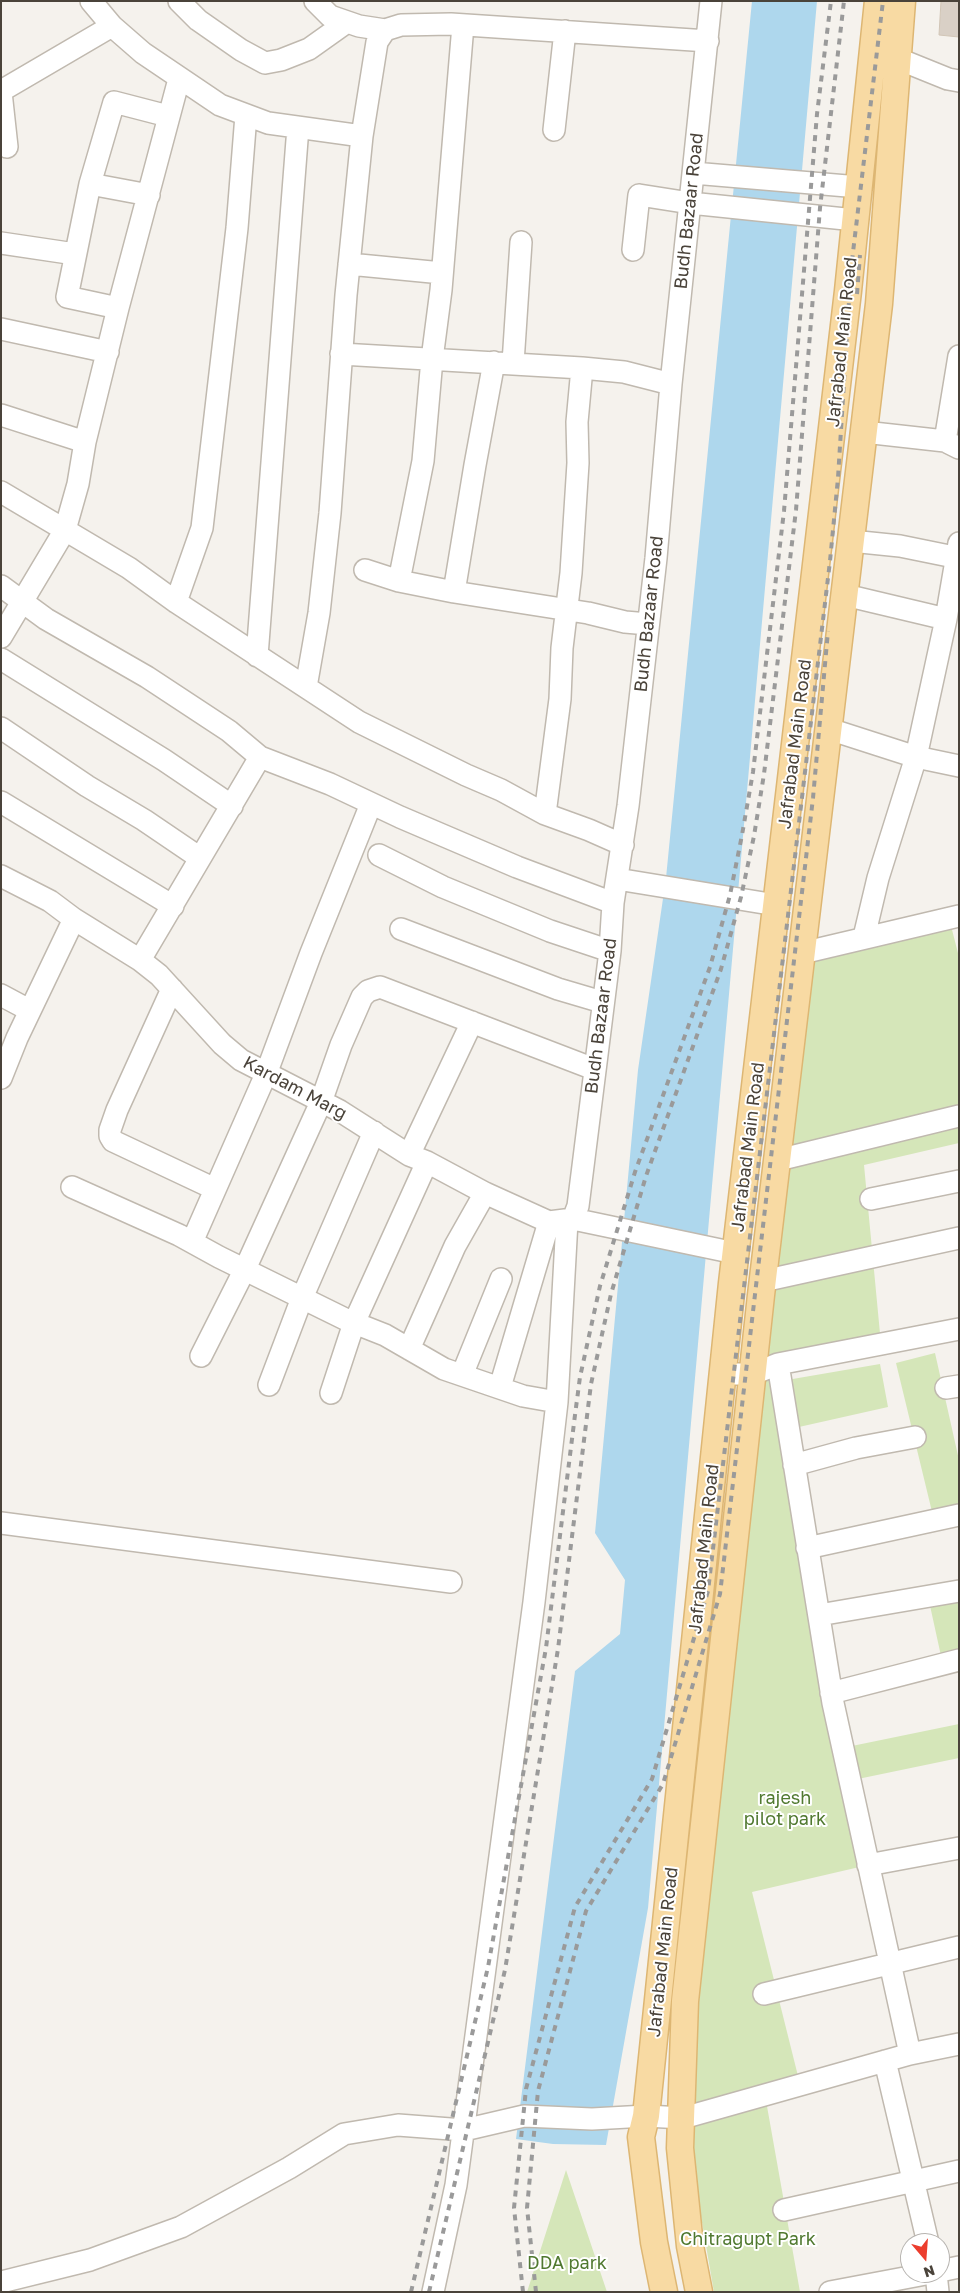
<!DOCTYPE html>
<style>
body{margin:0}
#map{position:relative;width:960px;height:2293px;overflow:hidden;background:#f5f2ed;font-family:"Golos Text",sans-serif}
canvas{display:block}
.frame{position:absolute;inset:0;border:2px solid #4a433a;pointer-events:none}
.north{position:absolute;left:900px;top:2233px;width:50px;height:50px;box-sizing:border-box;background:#fff;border:1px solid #b7b4b0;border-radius:50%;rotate:162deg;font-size:14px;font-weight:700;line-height:20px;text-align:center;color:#4a433a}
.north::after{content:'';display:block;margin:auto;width:18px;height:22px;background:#ec3d2d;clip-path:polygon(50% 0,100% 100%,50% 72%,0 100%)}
</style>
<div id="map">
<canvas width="960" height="2293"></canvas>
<div class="frame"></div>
<div class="north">N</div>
</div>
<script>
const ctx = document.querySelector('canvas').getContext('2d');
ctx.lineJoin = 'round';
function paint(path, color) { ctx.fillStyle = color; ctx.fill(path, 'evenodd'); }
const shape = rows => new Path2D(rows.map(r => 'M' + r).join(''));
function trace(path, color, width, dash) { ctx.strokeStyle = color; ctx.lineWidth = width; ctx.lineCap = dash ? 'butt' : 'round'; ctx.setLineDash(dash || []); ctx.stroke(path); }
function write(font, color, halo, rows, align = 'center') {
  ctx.font = font + ' "Golos Text",sans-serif'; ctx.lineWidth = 4; ctx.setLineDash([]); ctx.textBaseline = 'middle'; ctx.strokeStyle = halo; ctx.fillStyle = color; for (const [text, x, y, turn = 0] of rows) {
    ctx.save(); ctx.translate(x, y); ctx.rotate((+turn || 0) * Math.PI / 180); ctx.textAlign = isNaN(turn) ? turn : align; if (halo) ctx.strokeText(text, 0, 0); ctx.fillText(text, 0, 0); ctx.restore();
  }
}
paint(shape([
 [949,918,959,957,959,1143,864,1165,881,1344,778,1366,781,1381,880,1364,888,1407,790,1429,847,1747,959,1724,959,1758,853,1780,868,1865,752,1892,800,2084,765,2095,800,2292,714,2292,684,2118,802,953],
 [935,1353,959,1460,959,1515,934,1520,896,1363],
 [959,1595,959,1653,941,1656,929,1601],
 [566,2170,607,2292,527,2292]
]), '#d5e6b9');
paint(shape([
 [752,1,817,1,648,1908,606,2145,553,2144,516,2139,575,1671,620,1634,625,1580,595,1533,638,1070,666,878]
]), '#aed7ed');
const building = shape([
 [941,1,959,1,959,37,939,35,941,1]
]);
paint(building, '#d9d0c6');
trace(building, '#d1c5b6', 1);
const minor = shape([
 [91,1,112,26,143,53,220,105,268,123,362,136],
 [179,1,198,20,241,50,265,63,281,60,309,49,347,22],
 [315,1,330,16,359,26,385,30,401,25,451,24,708,41],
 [896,58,948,79,959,81],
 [1,91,112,26],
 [1,92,7,147],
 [554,130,565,31],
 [693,173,859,187],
 [90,184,149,195],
 [1,243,75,254],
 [633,250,639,195,690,203,855,220],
 [349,264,442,273],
 [118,308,67,297,90,184,114,102,168,116],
 [1,329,108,352],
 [341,354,582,368,624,372,671,384],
 [513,363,521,242],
 [1,415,85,442],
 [864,432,945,441,959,448],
 [945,441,959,356],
 [1,492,129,568,176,602,359,722,466,775,501,790,545,814,589,830,623,845],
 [851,541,900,546,959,558],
 [365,570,399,581,454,592,588,613,625,622,648,624],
 [399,581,423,461,432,359,441,290,463,25],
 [1,586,46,619,147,677,229,731,260,757,330,784,400,817,517,867,613,903],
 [454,592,475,465,494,362],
 [845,595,946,619],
 [176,602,202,528,237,228,246,115],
 [1,637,65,530,78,484,85,442,118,308,179,79],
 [257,656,298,127],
 [1,659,164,760,232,806],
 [306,687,319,613,330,513,346,295,362,136,377,42,385,30],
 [1,728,87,786,144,820,200,858],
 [829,729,916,757,959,766],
 [1,802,173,906],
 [545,814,560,699,562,648,571,573,578,463,577,422,582,368],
 [379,855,443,887,550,931,610,951],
 [1,876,50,901,74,919,140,960,159,975,222,1044,241,1060,340,1111,409,1155,427,1162,485,1193,549,1222,573,1219,578,1206,610,951,613,903,628,806,656,558,671,384,711,1],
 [617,879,776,905],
 [401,929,558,989,602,1002],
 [864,937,878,878,916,757,946,619,959,543],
 [802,953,959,916],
 [140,960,260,757],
 [172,989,117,1110,110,1130,110,1136,113,1141,215,1189],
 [1,995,29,1010],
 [1,1078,17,1038,74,919],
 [409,1155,472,1022],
 [778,1160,959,1116],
 [72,1187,179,1235,219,1257,347,1320,385,1335,444,1369,523,1396,557,1402],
 [871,1199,959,1181],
 [573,1219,735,1253],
 [192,1242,266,1074,311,953,371,804],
 [763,1281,959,1238],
 [409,1349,455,1246,485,1193],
 [201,1356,245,1269,321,1102,341,1045,362,997,368,991,380,987,594,1069],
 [778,1364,833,1703,910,2054],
 [722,1374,753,1374,778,1364,959,1329],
 [462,1375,501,1279],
 [269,1385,302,1298,374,1132],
 [500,1387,549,1222],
 [946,1388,959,1386],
 [331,1393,354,1323,427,1162],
 [794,1465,856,1448,915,1437],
 [1,1523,451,1582],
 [807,1548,959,1515],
 [819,1615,959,1591],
 [831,1693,959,1660],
 [868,1865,959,1848],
 [764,1994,959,1947],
 [885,2061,928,2243],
 [784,2210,959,2171],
 [940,2271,959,2267],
 [936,2273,938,2292],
 [1,2282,90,2260,181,2227,289,2168,344,2134,398,2125,464,2130,524,2116,592,2119,646,2116,683,2118,910,2054,959,2044],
 [433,2292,456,2185,534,1602,557,1402,567,1221],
 [830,2292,931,2273]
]);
const major = shape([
 [664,2292,654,2242,641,2137,646,2116,732,1283,848,291,878,1],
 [699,2292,690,2246,680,2148,685,2001,761,1295,879,304,902,1]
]);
trace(minor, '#c0b9af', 24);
trace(major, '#ddb673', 29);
trace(minor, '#fff', 21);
trace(major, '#f8daa3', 26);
trace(shape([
 [857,294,860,255],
 [411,2292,488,1967,546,1648,575,1415,580,1377,600,1286,635,1172,710,967,730,895,742,835,753,772,784,511,817,114,831,1],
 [429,2292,505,1970,558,1649,591,1384,611,1294,646,1176,721,969,741,897,754,836,764,774,796,510,820,208,844,1],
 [523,2292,514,2208,526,2089,575,1907,652,1779,708,1591,830,561,838,478,851,269,883,1],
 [536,2292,527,2208,538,2091,586,1911,663,1784,720,1594,813,798,828,631]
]), '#9a9a9a', 4, [6, 6]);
write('18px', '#4a433a', '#fff', [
 ["Budh Bazaar Road",689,211,-84],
 ["Jafrabad Main Road",842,342,-84],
 ["Budh Bazaar Road",649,614,-84],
 ["Jafrabad Main Road",795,744,-83],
 ["Budh Bazaar Road",601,1016,-83],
 ["Kardam Marg",295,1088,28],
 ["Jafrabad Main Road",748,1147,-83],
 ["Jafrabad Main Road",704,1549,-84],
 ["Jafrabad Main Road",663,1952,-84]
]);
write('18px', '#507930', '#fff', [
 ["rajesh",785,1798],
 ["pilot park",785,1819],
 ["Chitragupt Park",748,2239],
 ["DDA park",567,2263]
]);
</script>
